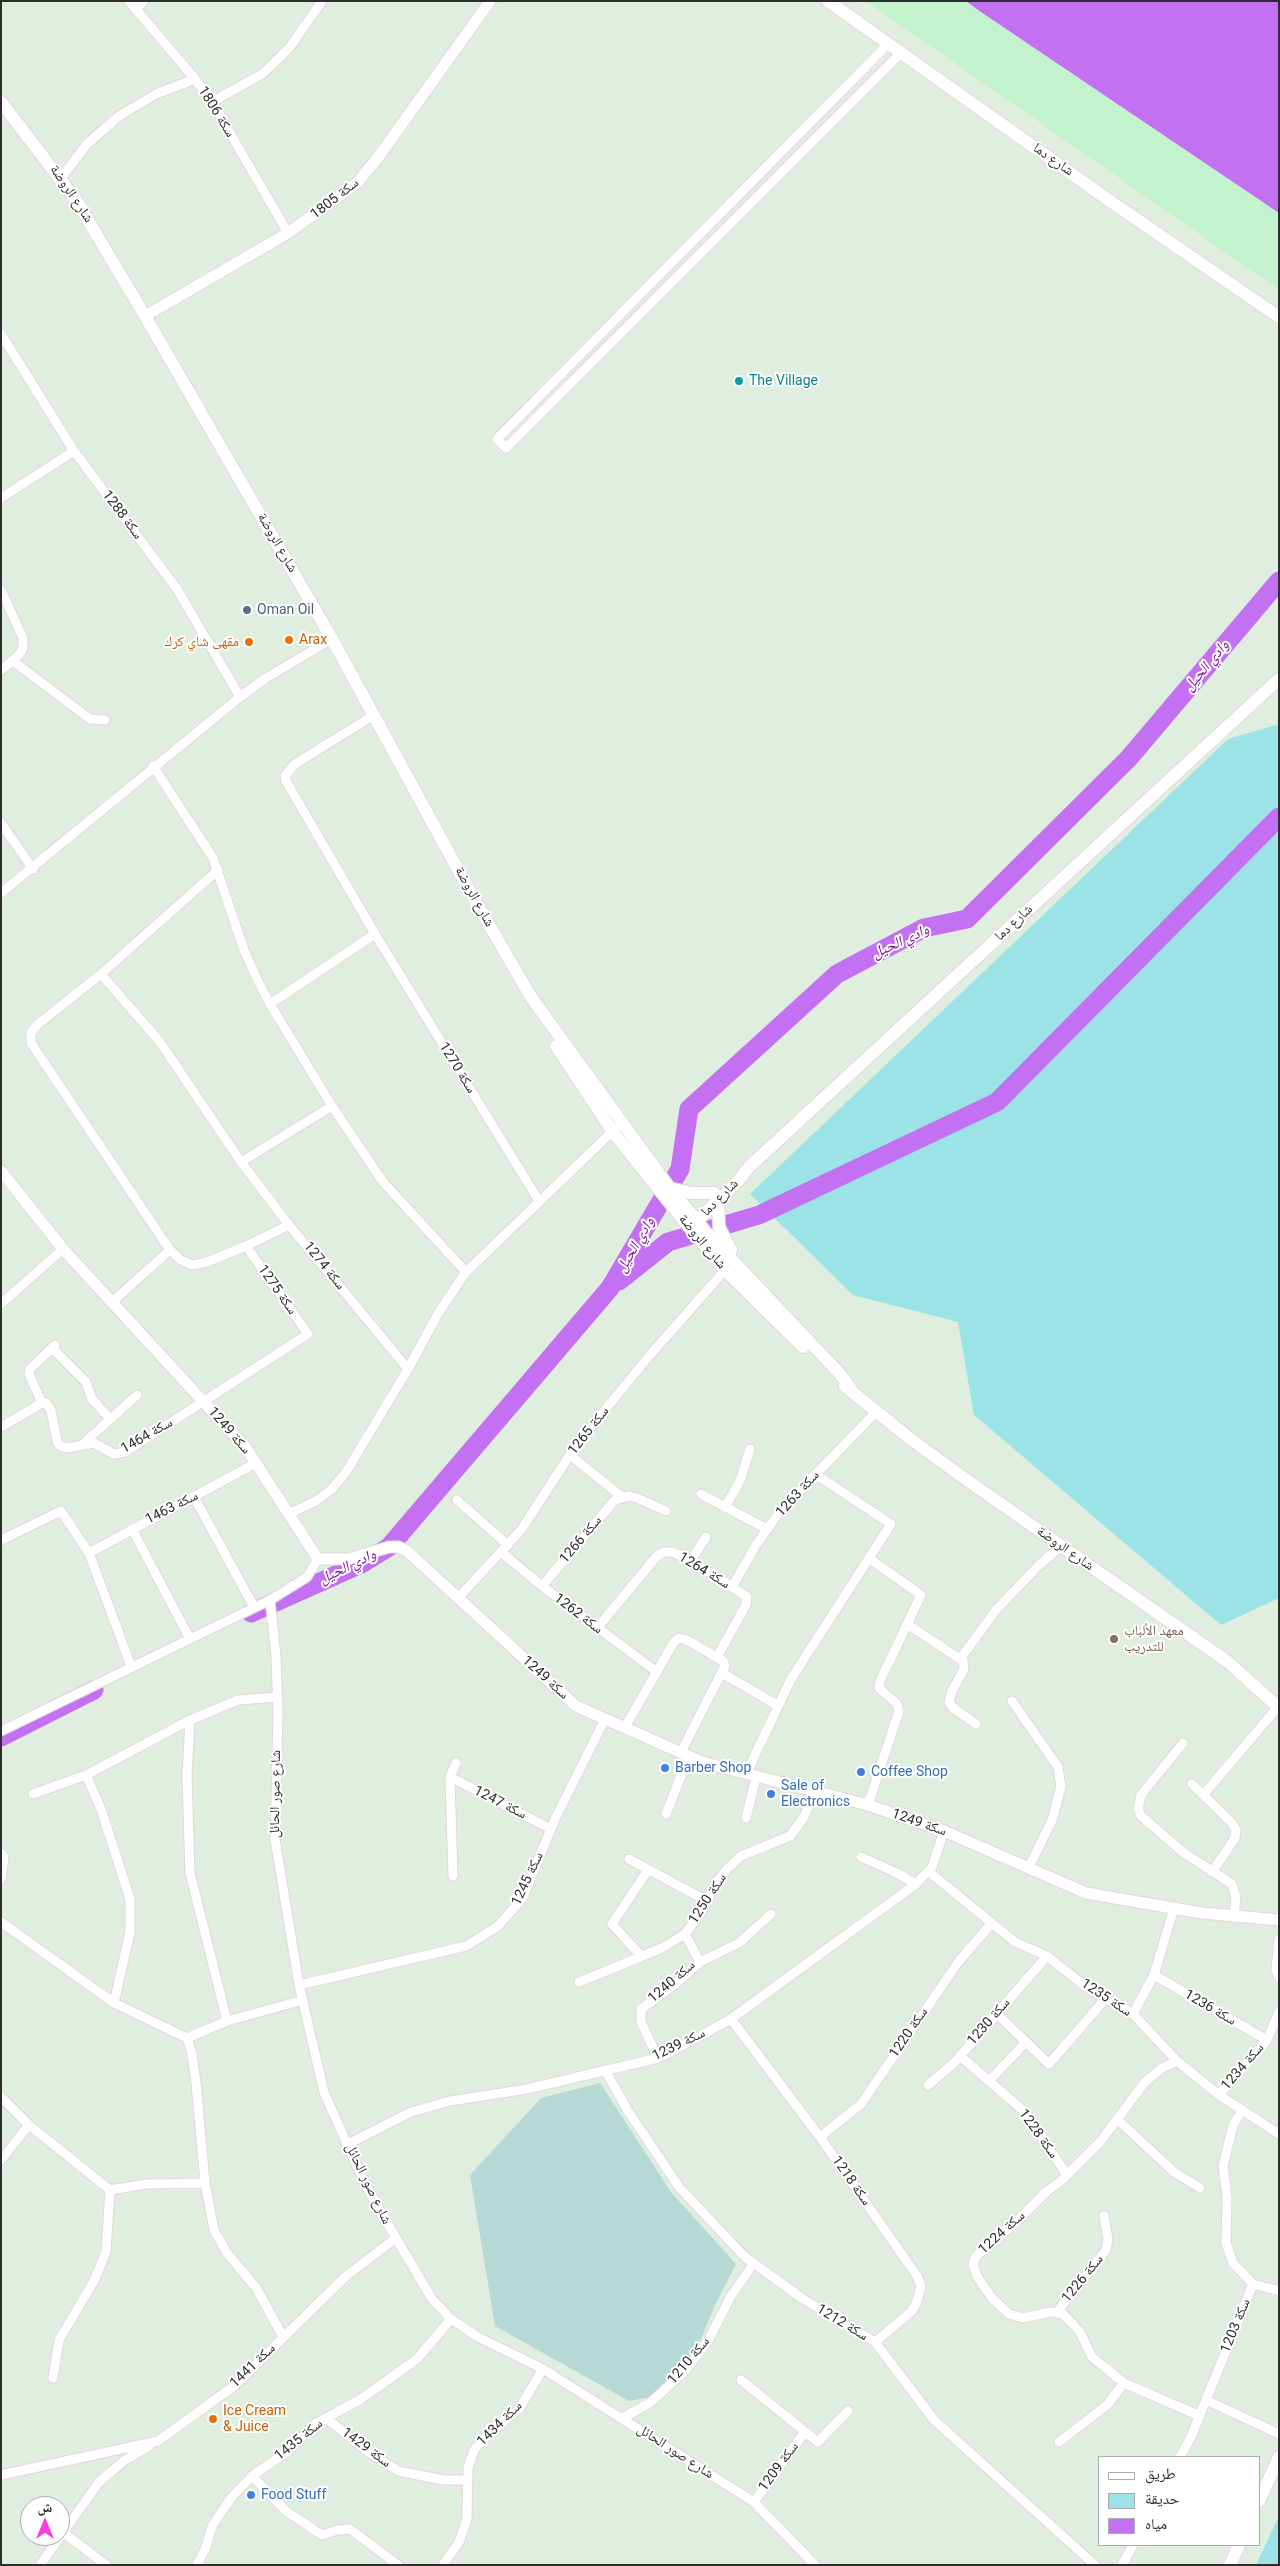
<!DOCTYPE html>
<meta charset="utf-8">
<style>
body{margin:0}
#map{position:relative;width:1280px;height:2566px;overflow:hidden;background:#e0eedf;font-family:Roboto,"Noto Naskh Arabic",sans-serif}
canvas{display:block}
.frame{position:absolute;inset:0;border:2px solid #2d2d2d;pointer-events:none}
.legend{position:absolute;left:1098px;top:2456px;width:162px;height:90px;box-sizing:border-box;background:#fff;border:1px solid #ababab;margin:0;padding:6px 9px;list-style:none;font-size:15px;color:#2d2d2d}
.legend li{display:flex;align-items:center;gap:10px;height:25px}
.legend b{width:25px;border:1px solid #ababab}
.north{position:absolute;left:20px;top:2496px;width:50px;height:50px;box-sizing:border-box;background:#fff;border:1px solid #ababab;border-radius:50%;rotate:0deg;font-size:14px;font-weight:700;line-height:20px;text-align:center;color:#2d2d2d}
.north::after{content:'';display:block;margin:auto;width:18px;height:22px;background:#fe3cd9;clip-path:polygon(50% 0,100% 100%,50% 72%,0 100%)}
</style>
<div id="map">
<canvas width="1280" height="2566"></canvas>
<div class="frame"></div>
<ul class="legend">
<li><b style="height:6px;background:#fff"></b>طريق</li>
<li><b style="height:14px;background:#9be3e6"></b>حديقة</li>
<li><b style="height:14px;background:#c371f2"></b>مياه</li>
</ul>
<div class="north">ش</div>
</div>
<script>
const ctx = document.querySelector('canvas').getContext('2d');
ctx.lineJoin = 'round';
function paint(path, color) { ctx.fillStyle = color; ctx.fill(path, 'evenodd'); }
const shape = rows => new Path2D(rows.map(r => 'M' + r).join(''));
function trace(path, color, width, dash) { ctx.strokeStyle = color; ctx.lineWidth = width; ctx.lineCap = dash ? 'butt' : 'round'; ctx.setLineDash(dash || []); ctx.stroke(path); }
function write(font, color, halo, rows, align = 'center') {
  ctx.font = font + ' Roboto,"Noto Naskh Arabic",sans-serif'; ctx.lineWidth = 4; ctx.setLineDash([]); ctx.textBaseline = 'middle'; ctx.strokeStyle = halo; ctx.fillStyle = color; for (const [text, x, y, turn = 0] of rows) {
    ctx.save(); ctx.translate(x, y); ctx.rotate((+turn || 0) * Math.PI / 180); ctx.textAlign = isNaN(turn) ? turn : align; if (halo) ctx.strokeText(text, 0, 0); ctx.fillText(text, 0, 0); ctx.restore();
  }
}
paint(shape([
 [1279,724,1279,1598,1221,1625,974,1415,958,1322,853,1295,750,1194,1228,739],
 [1279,2516,1279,2565,1256,2565]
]), '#9be3e6');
paint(shape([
 [866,1,966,1,1279,213,1279,290]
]), '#c2f3cd');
paint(shape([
 [600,2083,671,2192,736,2264,715,2305,698,2346,676,2375,650,2397,629,2401,495,2326,470,2175,541,2098]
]), '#b6d9d5');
paint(shape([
 [966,1,1279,1,1279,213,978,10]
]), '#c371f2');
trace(shape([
 [619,1281,668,1242,759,1215,997,1102,1279,817],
 [251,1613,363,1563,389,1547,610,1288,680,1169,689,1109,837,974,924,928,967,919,1129,758,1279,581],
 [1,1737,94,1690]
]), '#c371f2', 19);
const minor = shape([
 [129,1,195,79,212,102,288,233],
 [136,9,144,1],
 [888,44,497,439,506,448,901,53],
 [212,102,262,74,275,62,290,47,322,1],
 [61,178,87,144,119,116,156,94,195,79],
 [1,334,74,451,177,589,240,697],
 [1,498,74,451],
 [1,590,23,638,23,648,19,655,1,670],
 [13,661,90,719,105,720],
 [374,715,295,764,285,776,286,781,375,934,539,1201],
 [153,766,213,858,244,950,258,981,270,1004,332,1106,383,1182,466,1272],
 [1,823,33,869],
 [218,870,101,974,37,1025,31,1033,31,1043,170,1250,181,1260,192,1265,204,1263,246,1246,289,1225],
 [1,893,240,697,266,678,332,639],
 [101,974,160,1042,241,1162,289,1225,408,1369],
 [270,1004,375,934],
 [241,1162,332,1106],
 [111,1303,170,1250],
 [1,1304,63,1249],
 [52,1348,86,1382,92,1399,110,1419],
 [42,1403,46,1403,51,1410,57,1441,60,1446,67,1448,94,1443,114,1454,125,1452,308,1334,246,1246],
 [42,1403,29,1374,30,1369,55,1345],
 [1,1427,42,1403],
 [84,1443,137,1395],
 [570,1455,622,1497],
 [701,1494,767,1529],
 [194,1497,254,1607],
 [457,1500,508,1545],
 [725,1507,740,1481,750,1449],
 [288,1514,316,1501,332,1489,346,1472,408,1369,439,1312,466,1272,616,1128],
 [132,1529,190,1639],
 [1,1540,61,1511,89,1553,131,1666],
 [501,1552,542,1586,657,1672],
 [89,1553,256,1463],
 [691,1560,706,1537],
 [542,1586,615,1500,629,1496,637,1498,666,1511],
 [732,1587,756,1545,781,1510,877,1411],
 [459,1597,521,1530,577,1444,650,1355,725,1270],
 [270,1600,276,1656,278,1714,275,1839,299,1985,324,2092,365,2184,396,2238,432,2299,451,2319,478,2337,543,2369,754,2502,815,2565],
 [907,1624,963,1661,964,1669,952,1691,949,1702,952,1707,976,1724],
 [597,1628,657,1556,664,1552,672,1552,691,1560,747,1597,746,1605,717,1657],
 [960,1659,996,1610,1038,1566,1061,1546],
 [722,1673,777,1705],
 [1012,1701,1058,1767,1061,1787,1052,1820,1029,1867],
 [190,1720,187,1776,190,1873,227,2021],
 [625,1727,674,1642,679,1638,687,1640,723,1661,725,1666,681,1752],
 [1,1731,270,1600,307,1577,318,1559],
 [1183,1743,1141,1795,1138,1809,1141,1816,1184,1853,1232,1884,1236,1897,1234,1915],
 [746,1774,791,1679,891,1524,815,1474],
 [86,1775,101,1809,130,1899,130,1932,114,2003],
 [450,1777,551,1829],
 [1192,1784,1232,1823,1236,1830,1235,1838,1212,1872],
 [33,1794,86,1775,190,1720,238,1700,278,1697],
 [1203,1795,1278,1707],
 [868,1805,899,1711,897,1704,879,1688,880,1681,921,1595,870,1559],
 [666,1814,689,1756],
 [746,1818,756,1777],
 [1,1853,4,1857,1,1879],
 [861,1857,897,1873,916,1884],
 [629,1859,707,1901],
 [928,1871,1015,1942,1047,1956,1086,1987,1133,2014,1177,2061,1219,2095,1279,2134],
 [453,1876,450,1777,456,1763],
 [1,1922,114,2003,187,2038,192,2054,196,2083,205,2183,214,2230,227,2253,257,2289,283,2337],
 [1279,1939,1276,1970,1279,1977],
 [641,1956,612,1924,648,1870],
 [700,1962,739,1943,771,1914],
 [1154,1975,1267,2040],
 [579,1982,662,1948,685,1934,702,1911,716,1883,727,1869,741,1856,790,1836,804,1817,815,1792],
 [299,1985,466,1946,497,1927,522,1899,555,1819,605,1719],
 [997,2014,1049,2064,1107,1997],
 [1133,2014,1154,1975,1174,1908],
 [731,2019,820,2137,917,2276,921,2286,916,2304,911,2312,875,2342],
 [187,2038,227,2021,303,2000],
 [960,2056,1025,2112,1067,2175],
 [658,2058,641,2022,641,2009,675,1984,700,1962,685,1934],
 [1177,2061,1162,2068,1145,2082,1100,2142,1062,2180,1046,2192,1016,2222,976,2256,973,2265,978,2278,992,2298,1009,2314,1023,2318,1050,2312,1063,2314,1080,2332,1092,2357,1124,2383,1200,2416],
 [605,2070,628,2111,679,2187,745,2257,803,2299,875,2342,934,2420,1095,2565],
 [989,2081,1026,2042],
 [928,2085,954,2063,1047,1956],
 [1219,2095,1267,2040,1279,2012],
 [1,2097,29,2125,110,2190,106,2252,94,2281,59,2340,53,2378],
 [1118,2120,1174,2172,1200,2188],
 [820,2137,861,2104,959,1961,992,1923],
 [348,2144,411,2112,450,2101,527,2089,658,2058,674,2050,731,2019,916,1884,932,1867,944,1831],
 [1,2160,29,2125],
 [110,2190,146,2184,205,2183],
 [1253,2284,1279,2291],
 [1057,2312,1106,2250,1108,2239,1104,2216],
 [741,2380,818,2442,848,2411],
 [1206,2400,1279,2434],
 [326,2418,367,2451,398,2471,443,2480,468,2480],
 [623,2418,651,2402,685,2371,708,2341,731,2296,754,2263],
 [1059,2442,1107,2405,1124,2383],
 [1180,2457,1191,2437,1253,2284,1233,2263,1226,2243,1227,2197,1223,2166,1233,2125,1242,2111],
 [1,2475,158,2441,234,2386,346,2276,396,2238],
 [252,2476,286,2511,322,2535,337,2530,350,2529,398,2565],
 [754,2502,805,2432],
 [64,2533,106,2565],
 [40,2565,99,2482,125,2460,149,2446],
 [197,2565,206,2547,212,2526,231,2498,252,2476,288,2451,315,2424,361,2399,417,2359,451,2319],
 [443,2565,459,2542,467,2519,468,2468,474,2450,492,2431,519,2409,543,2369],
 [1122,2565,1133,2545]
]);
const tertiary = shape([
 [145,316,288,233,358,182,379,156,490,1],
 [1,1171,63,1249,246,1448,318,1559,348,1559,389,1547,399,1547,407,1551,576,1706,702,1762,868,1805,944,1831,1086,1893,1202,1913,1279,1920]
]);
const secondary = shape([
 [828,1,1110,201,1279,317],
 [1,102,76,200,145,316,332,639,473,897,531,997,669,1187,705,1231,840,1374,851,1389],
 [556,1046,613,1132,685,1222,725,1270,803,1347],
 [670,1188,691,1193,714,1193],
 [718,1201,719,1227,731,1250],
 [692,1226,739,1180,749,1167,1279,679],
 [845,1386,913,1441,971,1483,1228,1662,1279,1708],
 [1259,2501,1279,2457],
 [1230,2565,1239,2545]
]);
trace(minor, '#e5d4e2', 11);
trace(tertiary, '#e5d4e2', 13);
trace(secondary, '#e5d4e2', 14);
trace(minor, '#fff', 9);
trace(tertiary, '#fff', 11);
trace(secondary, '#fff', 12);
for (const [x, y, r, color] of [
 [739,381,5,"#0f9aa8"],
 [247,610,5,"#5c6f8a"],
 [289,640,5,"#e8710a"],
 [249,642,5,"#e8710a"],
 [1114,1639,5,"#8d6e63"],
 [665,1768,5,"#3f7fe0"],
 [861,1772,5,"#3f7fe0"],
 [771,1794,5,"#3f7fe0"],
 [213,2419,5,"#e8710a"],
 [251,2495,5,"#3f7fe0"]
]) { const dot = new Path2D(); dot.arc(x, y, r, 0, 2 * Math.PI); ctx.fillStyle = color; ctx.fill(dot); trace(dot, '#fff', 2); }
write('14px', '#2d2d2d', '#fff', [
 ["سكة 1806",216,112,58],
 ["شارع دما",1053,160,35],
 ["شارع الروضة",71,194,56],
 ["سكة 1805",335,199,-38],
 ["سكة 1288",122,515,53],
 ["شارع الروضة",277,543,60],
 ["شارع الروضة",474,897,61],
 ["شارع دما",1014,923,-43],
 ["سكة 1270",457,1068,58],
 ["شارع دما",720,1198,-45],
 ["شارع الروضة",702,1242,50],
 ["سكة 1274",324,1266,51],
 ["سكة 1275",277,1290,55],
 ["سكة 1249",229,1431,49],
 ["سكة 1265",589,1431,-52],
 ["سكة 1464",147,1436,-30],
 ["سكة 1263",798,1494,-48],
 ["سكة 1463",172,1508,-27],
 ["سكة 1266",581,1540,-50],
 ["شارع الروضة",1065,1549,35],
 ["سكة 1264",704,1571,31],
 ["سكة 1262",578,1614,37],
 ["سكة 1249",545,1678,42],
 ["شارع صور الحائل",276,1794,-89],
 ["سكة 1247",500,1803,27],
 ["سكة 1249",919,1823,19],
 ["سكة 1245",528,1879,-65],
 ["سكة 1250",708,1899,-57],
 ["سكة 1240",672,1982,-41],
 ["سكة 1235",1106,1998,33],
 ["سكة 1236",1210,2008,30],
 ["سكة 1230",989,2022,-49],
 ["سكة 1220",909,2033,-56],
 ["سكة 1239",679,2045,-26],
 ["سكة 1234",1243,2067,-49],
 ["سكة 1228",1038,2134,54],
 ["سكة 1218",851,2181,55],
 ["شارع صور الحائل",368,2184,64],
 ["سكة 1224",1002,2233,-42],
 ["سكة 1226",1083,2279,-51],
 ["سكة 1212",842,2323,31],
 ["سكة 1203",1236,2326,-68],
 ["سكة 1210",689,2361,-50],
 ["سكة 1441",253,2366,-44],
 ["سكة 1434",500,2424,-45],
 ["سكة 1435",299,2440,-39],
 ["سكة 1429",366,2448,36],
 ["شارع صور الحائل",675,2452,33],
 ["سكة 1209",779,2467,-54]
]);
write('14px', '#0d838f', '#fff', [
 ["The Village",749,381]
], 'left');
write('14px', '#4e5e75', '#fff', [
 ["Oman Oil",257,610]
], 'left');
write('14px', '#c56008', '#fff', [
 ["Arax",299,640],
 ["مقهى شاي كرك",239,642,"right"],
 ["Ice Cream",223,2411],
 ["& Juice",223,2427]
], 'left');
write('14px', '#785e54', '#fff', [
 ["معهد الألباب",1124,1631],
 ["للتدريب",1124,1647]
], 'left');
write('14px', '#366cbe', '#fff', [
 ["Barber Shop",675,1768],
 ["Coffee Shop",871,1772],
 ["Sale of",781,1786],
 ["Electronics",781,1802],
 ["Food Stuff",261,2495]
], 'left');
write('italic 15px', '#780aa3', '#fff', [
 ["وادي الحيل",1207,666,-50],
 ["وادي الحيل",901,942,-25],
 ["وادي الحيل",636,1245,-60],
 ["وادي الحيل",348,1567,-26]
]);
</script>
